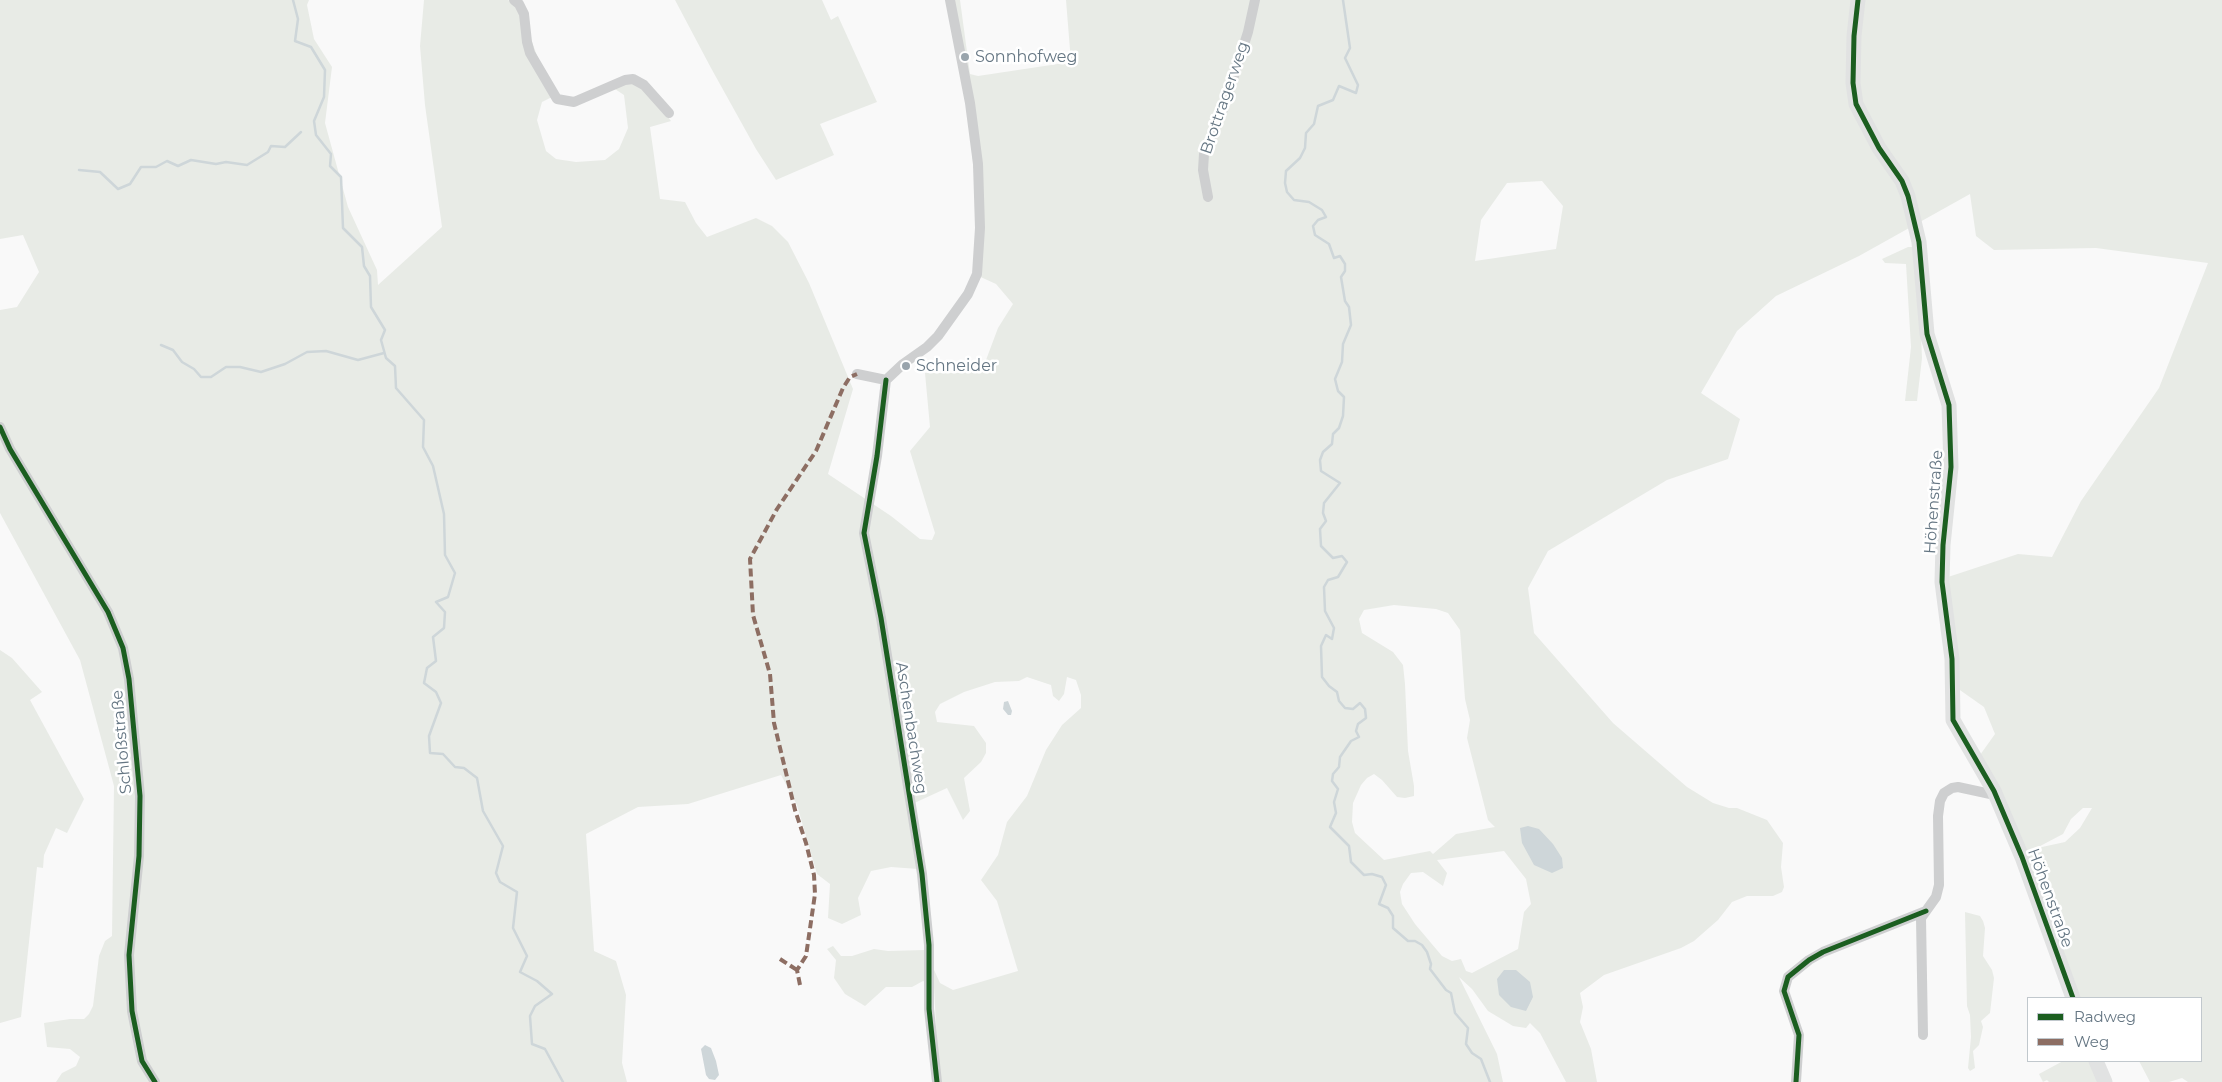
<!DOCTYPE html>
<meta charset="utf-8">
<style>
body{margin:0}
#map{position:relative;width:2222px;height:1082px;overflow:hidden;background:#f9f9f9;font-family:Montserrat,sans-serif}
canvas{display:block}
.legend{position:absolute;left:2027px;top:997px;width:175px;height:65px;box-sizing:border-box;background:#fff;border:1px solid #c1c8cd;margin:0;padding:6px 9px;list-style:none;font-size:15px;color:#657683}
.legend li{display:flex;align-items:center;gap:10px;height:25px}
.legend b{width:25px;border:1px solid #c1c8cd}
</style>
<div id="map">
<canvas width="2222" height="1082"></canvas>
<ul class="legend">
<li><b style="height:6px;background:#1b5e20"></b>Radweg</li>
<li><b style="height:6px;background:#8d6e63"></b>Weg</li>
</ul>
</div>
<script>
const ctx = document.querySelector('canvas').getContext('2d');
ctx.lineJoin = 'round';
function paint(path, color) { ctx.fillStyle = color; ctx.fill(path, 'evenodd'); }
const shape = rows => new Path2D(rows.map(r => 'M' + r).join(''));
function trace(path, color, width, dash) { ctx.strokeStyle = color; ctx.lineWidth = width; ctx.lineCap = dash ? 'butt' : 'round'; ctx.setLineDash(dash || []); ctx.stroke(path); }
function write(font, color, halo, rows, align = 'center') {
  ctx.font = font + ' Montserrat,sans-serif'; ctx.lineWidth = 5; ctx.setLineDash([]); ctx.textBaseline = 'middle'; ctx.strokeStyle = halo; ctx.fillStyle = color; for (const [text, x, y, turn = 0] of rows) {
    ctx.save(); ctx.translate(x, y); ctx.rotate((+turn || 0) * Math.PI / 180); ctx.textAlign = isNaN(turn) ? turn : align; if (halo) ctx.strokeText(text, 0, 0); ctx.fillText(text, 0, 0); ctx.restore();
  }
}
paint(shape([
 [0,0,309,0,307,5,314,39,332,67,325,123,348,207,377,270,378,285,442,227,425,105,420,46,424,0,508,0,519,6,552,97,542,102,537,120,546,151,556,159,576,162,605,160,619,149,628,128,624,95,615,89,627,82,636,82,658,103,671,121,650,127,660,199,685,202,696,223,707,237,756,218,772,226,788,242,809,283,853,389,828,474,891,516,920,539,932,540,935,533,910,451,930,427,925,373,962,373,983,368,998,328,1013,304,996,284,974,274,977,212,970,124,946,0,960,0,970,74,978,76,1071,62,1066,0,2222,0,2222,1082,2188,1082,2182,1078,2169,1082,2150,1082,2139,1061,2201,1061,2201,998,2077,998,2025,856,2042,847,2065,842,2080,828,2092,808,2083,808,2071,819,2063,834,2025,854,1980,755,1995,734,1984,707,1957,688,1948,577,2018,554,2052,557,2081,501,2159,388,2208,263,2096,248,1994,250,1976,236,1970,194,1859,256,1776,296,1737,331,1701,393,1740,419,1728,459,1667,480,1548,551,1528,588,1534,633,1613,723,1687,787,1713,803,1729,808,1737,808,1767,820,1783,843,1781,867,1784,887,1782,892,1773,896,1747,896,1732,902,1718,920,1694,941,1681,948,1604,975,1580,993,1583,1007,1580,1022,1591,1049,1597,1082,1566,1082,1540,1033,1530,1023,1526,1028,1513,1026,1488,1011,1472,989,1459,977,1497,1054,1503,1082,941,1082,938,1064,934,987,923,981,912,987,886,987,865,1006,845,994,834,978,836,960,827,949,833,946,841,956,852,956,874,949,888,951,925,950,940,983,953,990,1018,971,997,901,981,880,998,855,1007,822,1027,796,1046,750,1062,725,1081,708,1081,695,1076,680,1067,677,1064,694,1059,701,1053,696,1051,685,1027,677,1019,681,995,682,964,692,940,704,935,712,937,722,974,726,986,743,986,753,981,762,964,778,970,811,963,820,947,788,910,805,918,869,891,867,871,871,858,898,861,915,842,924,828,918,830,884,817,874,797,805,781,775,688,804,638,807,586,834,594,951,616,961,626,995,622,1063,627,1082,56,1082,62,1073,76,1066,80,1057,70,1049,47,1047,44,1023,70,1019,84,1019,89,1014,93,1006,99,956,105,941,112,936,114,786,80,660,0,513,0,310,17,307,39,272,23,235,0,239],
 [1542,181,1563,206,1556,249,1475,261,1481,220,1507,183],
 [1394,605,1436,609,1448,613,1460,630,1465,699,1470,720,1467,738,1488,820,1495,827,1456,834,1433,854,1430,851,1384,860,1355,833,1352,822,1353,803,1361,785,1367,778,1374,774,1382,780,1397,797,1405,798,1414,796,1414,786,1408,751,1405,684,1403,665,1393,652,1362,633,1359,619,1364,610],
 [1504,851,1526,879,1531,904,1524,912,1518,949,1472,973,1466,971,1461,959,1452,961,1442,956,1415,924,1402,904,1400,892,1403,884,1411,873,1423,872,1443,886,1447,873,1437,860],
 [675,0,822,0,831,20,838,16,877,102,820,124,834,155,776,180,756,149,711,68],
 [1908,247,1913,247,1921,336,1922,358,1917,401,1905,401,1911,347,1906,264,1885,263,1882,259],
 [0,650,12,658,42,692,30,700,84,799,67,833,56,828,44,855,43,868,37,867,21,1017,0,1023],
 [1965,912,1980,916,1983,921,1985,928,1983,956,1992,970,1994,978,1990,1013,1981,1021,1983,1027,1979,1045,1973,1051,1975,1068,1970,1071,1968,1068,1971,1037,1970,1015,1967,1006],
 [2063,1061,2093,1061,2102,1082,2049,1082,2047,1080,2043,1082,2039,1074]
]), '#e8ebe6');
paint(shape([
 [1008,701,1012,711,1011,715,1008,715,1003,709,1004,702],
 [1528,826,1539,829,1553,844,1562,858,1563,868,1552,873,1534,865,1522,843,1520,828],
 [1504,970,1516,970,1530,982,1533,997,1526,1011,1511,1007,1499,995,1497,979],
 [705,1045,711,1048,716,1061,719,1075,715,1080,709,1079,706,1075,701,1049]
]), '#ced6d9');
trace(shape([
 [293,0,298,19,295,41,311,47,325,70,324,97,314,121,316,135,331,154,330,166,341,177,343,228,362,247,364,266,370,276,371,307,385,330,381,340,386,358,395,366,396,388,424,420,423,447,433,466,444,514,445,555,455,573,448,597,436,602,445,612,444,628,433,637,436,661,427,668,424,683,436,692,441,703,429,736,430,753,443,754,455,767,464,768,477,778,483,811,503,846,496,873,500,882,517,892,513,928,527,956,520,972,537,981,552,994,535,1006,530,1016,532,1044,545,1049,563,1082],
 [1343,0,1350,48,1345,58,1358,85,1356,93,1339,86,1333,100,1318,106,1314,124,1306,133,1305,148,1300,158,1286,171,1285,183,1287,192,1294,200,1309,202,1322,210,1326,217,1318,220,1313,226,1315,235,1329,244,1334,258,1340,256,1345,264,1345,271,1341,277,1345,301,1349,307,1351,325,1343,344,1342,362,1335,379,1338,391,1344,397,1343,416,1339,428,1333,434,1332,444,1323,452,1320,460,1321,471,1340,483,1324,503,1323,513,1326,521,1320,529,1321,546,1333,558,1342,556,1347,562,1338,577,1328,580,1324,587,1325,611,1334,628,1332,639,1326,635,1321,646,1322,677,1329,686,1337,692,1339,701,1345,708,1353,709,1360,703,1365,709,1366,718,1358,724,1356,731,1359,737,1351,741,1340,757,1339,767,1333,774,1332,781,1338,789,1334,802,1336,813,1330,827,1349,846,1351,862,1364,875,1372,874,1382,877,1386,885,1379,904,1388,908,1393,916,1393,928,1408,941,1415,941,1422,945,1427,952,1431,964,1430,969,1446,990,1451,993,1455,1013,1468,1028,1466,1044,1472,1053,1481,1059,1490,1082],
 [79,170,100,172,118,189,130,184,141,167,156,167,167,161,178,166,191,160,216,164,226,162,247,165,268,152,271,146,285,147,301,132],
 [161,345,173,350,182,362,194,369,201,377,211,377,226,367,240,367,261,372,285,364,307,352,326,351,358,360,384,353]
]), '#ced6d9', 2.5);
trace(shape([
 [514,0,519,4,524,14,527,42,530,53,557,99,574,102,625,80,633,79,644,85,669,113],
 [1208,197,1203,170,1204,154,1224,107,1248,32,1255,0],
 [857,374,886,380,903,364,927,347,938,336,968,294,977,274,980,228,978,164,970,103,950,0],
 [886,380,877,456,864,533,881,618,922,874,929,945,929,1009,937,1082],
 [0,427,10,449,108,612,123,648,129,679,140,796,139,856,129,955,132,1011,142,1061,155,1082],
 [1923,1035,1921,918,1936,897,1939,885,1938,816,1940,801,1944,793,1952,788,1958,787,1995,795],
 [1796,1082,1799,1035,1784,991,1788,977,1809,960,1823,952,1926,911]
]), '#cecfd0', 10);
trace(shape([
 [1858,0,1854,36,1853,83,1856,104,1879,148,1902,181,1908,196,1919,242,1927,334,1949,405,1951,467,1943,545,1942,582,1952,659,1953,720,1994,791,2022,857,2073,998],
 [2096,1061,2105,1082]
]), '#e1e2e2', 15);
trace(shape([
 [780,959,797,970],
 [800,985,797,970,806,956,815,894,814,875,806,843,795,810,774,723,770,674,753,615,750,559,777,509,816,451,843,388,850,377,857,374]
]), '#8d6e63', 4, [8, 4]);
trace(shape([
 [1858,0,1854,36,1853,83,1856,104,1879,148,1902,181,1908,196,1919,242,1927,334,1949,405,1951,467,1943,545,1942,582,1952,659,1953,720,1994,791,2022,857,2073,998],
 [886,380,877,456,864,533,881,618,922,874,929,945,929,1009,937,1082],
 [0,427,10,449,108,612,123,648,129,679,140,796,139,856,129,955,132,1011,142,1061,155,1082],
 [1796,1082,1799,1035,1784,991,1788,977,1809,960,1823,952,1926,911]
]), '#1b5e20', 5);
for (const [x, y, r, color] of [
 [965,57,5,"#99a4ac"],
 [906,366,5,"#99a4ac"]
]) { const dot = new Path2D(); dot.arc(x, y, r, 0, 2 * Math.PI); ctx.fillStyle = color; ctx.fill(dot); trace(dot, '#fff', 2); }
write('16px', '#657683', '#fff', [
 ["Sonnhofweg",975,57],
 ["Schneider",916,366]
], 'left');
write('16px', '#657683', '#fff', [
 ["Brottragerweg",1225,98,-71],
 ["Höhenstraße",1934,502,-86],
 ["Aschenbachweg",911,728,81],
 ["Schloßstraße",122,742,-95],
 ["Höhenstraße",2050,898,70]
]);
</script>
